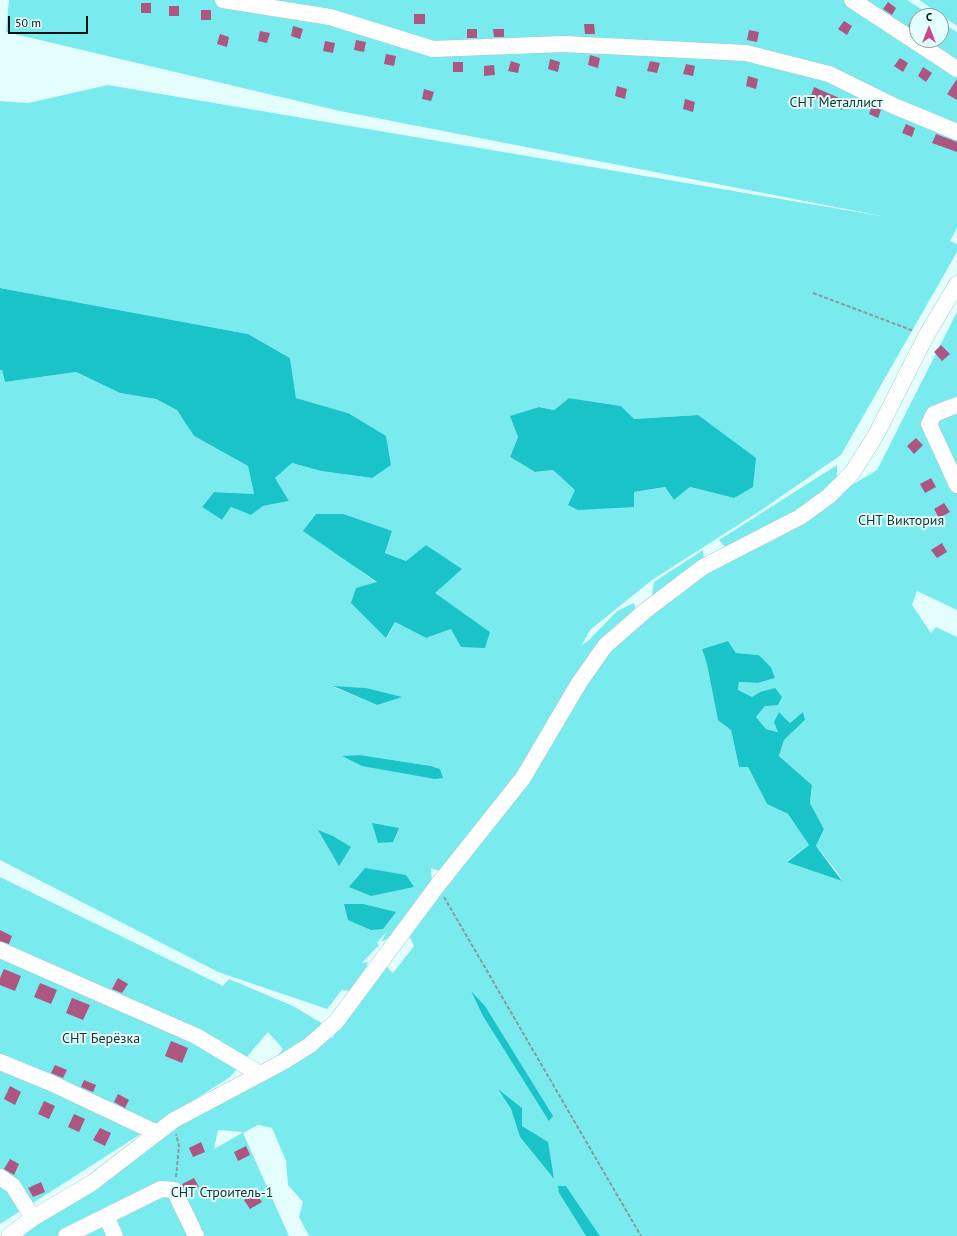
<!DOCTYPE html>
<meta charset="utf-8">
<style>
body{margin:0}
#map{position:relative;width:957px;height:1236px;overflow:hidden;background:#e4fefe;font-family:"PT Sans",sans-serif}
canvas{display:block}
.north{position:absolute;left:909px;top:8px;width:40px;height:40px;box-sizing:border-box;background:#e4fefe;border:1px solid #8a9f9f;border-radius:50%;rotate:0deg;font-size:11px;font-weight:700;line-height:16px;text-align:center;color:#021010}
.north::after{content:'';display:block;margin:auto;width:14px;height:18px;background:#ca478d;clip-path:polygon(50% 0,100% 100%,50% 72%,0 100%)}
.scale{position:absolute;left:8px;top:16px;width:80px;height:18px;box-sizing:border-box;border:2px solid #021010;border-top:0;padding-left:5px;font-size:12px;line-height:14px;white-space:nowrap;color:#021010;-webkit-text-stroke:3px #e4fefe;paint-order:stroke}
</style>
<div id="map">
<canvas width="957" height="1236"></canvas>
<div class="north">С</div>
<div class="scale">50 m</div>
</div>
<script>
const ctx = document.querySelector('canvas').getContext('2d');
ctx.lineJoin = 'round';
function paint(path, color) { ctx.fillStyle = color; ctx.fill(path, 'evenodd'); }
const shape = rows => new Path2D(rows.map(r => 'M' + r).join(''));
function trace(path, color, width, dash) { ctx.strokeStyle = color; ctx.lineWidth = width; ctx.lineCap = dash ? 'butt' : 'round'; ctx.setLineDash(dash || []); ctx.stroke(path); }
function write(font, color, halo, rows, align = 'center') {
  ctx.font = font + ' "PT Sans",sans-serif'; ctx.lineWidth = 4; ctx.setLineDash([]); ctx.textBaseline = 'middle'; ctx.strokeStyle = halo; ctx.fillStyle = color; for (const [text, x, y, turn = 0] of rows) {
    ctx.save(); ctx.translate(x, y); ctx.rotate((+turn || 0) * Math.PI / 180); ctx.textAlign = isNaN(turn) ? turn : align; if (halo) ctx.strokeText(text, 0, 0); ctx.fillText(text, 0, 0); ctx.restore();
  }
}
paint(shape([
 [9,0,907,0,932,16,917,16,917,40,941,40,941,22,957,32,957,228,950,241,957,244,957,252,841,455,763,509,652,580,590,630,582,645,588,641,617,611,634,603,636,611,516,778,442,872,431,868,432,885,394,935,381,942,387,931,377,943,379,945,362,963,368,962,364,974,349,991,342,990,327,1009,218,972,0,860,0,370,2,370,5,382,76,372,120,393,156,399,178,410,194,436,248,466,254,494,214,492,202,507,222,520,231,507,251,515,263,506,289,501,275,478,292,463,321,471,372,478,348,413,296,398,290,358,248,334,0,288,0,101,28,103,108,85,887,217,340,111,6,32],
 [569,398,621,406,633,419,698,415,734,498,690,487,674,500,665,487,634,492,634,507,576,490,553,470,535,472,510,457,518,437,511,417,539,407,554,410],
 [392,531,385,553,406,561,426,545,461,569,434,593,490,632,451,629,426,638,395,622,387,638,356,588,377,583,343,558],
 [334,687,366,688,377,705],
 [360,755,431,766,440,769,343,757],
 [319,831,333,836,339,865],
 [919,0,957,0,957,26],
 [957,312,957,610,917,591,912,605,931,633,936,627,957,637,957,1236,600,1236,566,1186,559,1193,586,1236,309,1236,299,1217,303,1202,288,1185,286,1161,272,1128,258,1125,243,1133,289,1236,12,1236,157,1134,260,1077,283,1049,268,1032,230,1077,0,1224,0,877,223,986,229,979,293,1006,320,1022,332,1038,385,965,393,973,414,946,407,931,611,646,712,568,774,540,845,489,877,470],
 [728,641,736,653,759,655,771,667,775,678,758,683,739,682,738,690,752,698,760,692,765,706,756,717,766,729,779,732,779,712,790,723,803,712,805,720,784,740,779,756,812,785,810,803,824,829,816,846,838,873,842,881,787,861,809,845,788,814,767,804,748,767,739,767,731,730,702,649],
 [499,1090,522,1108,521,1126,553,1178,520,1137,511,1109],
 [218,1130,242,1132,242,1133,214,1149],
 [837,465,837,478,799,511,725,547,719,540],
 [703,550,704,559,658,593,652,595,654,582]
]), '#79ebef');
paint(shape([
 [0,288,248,334,290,358,296,398,348,413,386,436,391,465,372,478,321,471,292,463,275,478,289,501,263,506,251,515,231,507,222,520,202,507,214,492,254,494,248,466,194,436,177,410,156,399,120,393,76,372,5,382,2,370,0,370],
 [569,398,621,406,634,419,698,415,756,458,753,487,734,498,690,487,674,500,665,487,634,492,634,507,578,510,568,505,575,490,553,470,535,472,510,457,518,437,510,416,539,407,554,410],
 [316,514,343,514,392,531,385,553,406,561,426,545,462,569,435,593,490,632,485,648,461,647,451,629,426,638,395,622,386,638,351,603,356,588,377,582,303,531],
 [728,641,736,653,759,655,771,667,775,678,758,683,739,682,738,690,752,697,760,692,775,688,782,697,778,705,765,706,756,717,766,729,778,732,774,722,779,712,790,723,803,712,805,720,784,740,779,756,812,785,810,803,824,829,816,846,842,881,787,862,809,845,788,814,767,804,748,767,739,767,731,730,718,720,707,664,702,649],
 [333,686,366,688,402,697,377,705],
 [360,755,431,766,440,769,443,778,435,779,362,766,342,756],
 [372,823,399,828,393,842,378,843],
 [318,830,333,836,351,847,339,866],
 [365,868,406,875,414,887,371,896,349,887],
 [344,904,363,904,396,912,383,929,371,930,348,920],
 [471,991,485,1006,553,1116,549,1121,483,1016],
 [498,1089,522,1108,522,1126,548,1142,554,1179,520,1137,511,1109],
 [558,1186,566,1186,600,1236,586,1236,559,1193]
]), '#19c3c8');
paint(shape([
 [888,2,896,8,892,15,883,9],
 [141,3,151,3,151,13,141,13],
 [169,6,179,6,179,16,169,16],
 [201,10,211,10,211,20,201,20],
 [917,12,917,31,908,26],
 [414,14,425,14,425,24,414,24],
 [844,21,852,26,847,35,838,29],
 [584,24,594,24,595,34,585,34],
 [293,26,303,29,300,39,291,36],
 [467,29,477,29,477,38,467,38],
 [493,29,504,29,504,37,494,37],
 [749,30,759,32,757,42,747,40],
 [260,31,270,33,267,43,258,41],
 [220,34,229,37,227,47,217,44],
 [356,40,366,42,364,52,354,50],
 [325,41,335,43,333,53,323,51],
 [386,54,396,56,394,66,384,64],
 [590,55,600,58,598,68,588,65],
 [900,58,908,63,903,72,894,66],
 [550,59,560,62,558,72,548,69],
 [511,61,520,64,518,73,508,71],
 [650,61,660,63,657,73,647,71],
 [453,62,463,62,463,72,453,72],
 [686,64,695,66,693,76,683,74],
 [494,65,495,75,484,76,484,66],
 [923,67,932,73,926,82,918,76],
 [748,76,758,79,756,89,746,86],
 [957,79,957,100,947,94],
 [617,86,627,89,625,99,615,96],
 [814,87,846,101,842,110,832,106,833,105,811,96],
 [424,89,434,92,431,101,422,99],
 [685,99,695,102,693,112,683,109],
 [872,106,881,110,878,118,869,114],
 [906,124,915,128,912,137,902,133],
 [936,134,957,142,957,152,932,143],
 [941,345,950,354,942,361,934,352],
 [916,438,923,445,914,454,907,446],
 [931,478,936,487,925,493,920,484],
 [944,503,950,512,939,518,934,509],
 [942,543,947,552,937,558,931,550],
 [0,930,12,936,9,944,0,941],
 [4,969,21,976,15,991,0,985,0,978],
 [118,978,128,984,122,993,112,989],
 [40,983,57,990,51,1004,34,997],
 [72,998,90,1005,83,1020,66,1013],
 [171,1041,188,1048,182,1063,165,1056],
 [55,1065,67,1070,63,1078,51,1073],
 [84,1080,96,1085,93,1092,81,1087],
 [10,1086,21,1092,15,1105,4,1099],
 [118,1094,129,1100,125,1108,114,1102],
 [44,1101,55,1106,49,1119,38,1114],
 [74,1114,85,1119,79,1132,68,1127],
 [100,1128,111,1133,105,1146,93,1140],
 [201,1142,205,1152,193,1157,189,1148],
 [246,1146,250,1155,238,1161,234,1152],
 [10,1159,19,1164,14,1175,4,1169],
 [194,1178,199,1187,186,1193,182,1184],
 [41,1182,45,1192,33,1197,28,1188],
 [256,1192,262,1202,250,1209,244,1200]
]), '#ac5681');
const minor = shape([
 [223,0,330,17,433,49,564,44,746,53,829,74,894,106,957,132],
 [852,0,957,69],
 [957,405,934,414,929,424,957,485],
 [0,950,196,1036,260,1074],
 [0,1062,49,1082,155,1132],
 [0,1177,13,1186,33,1218],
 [106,1216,115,1236],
 [9,1236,33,1218,92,1183,174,1120,283,1062,310,1045,336,1022,437,886,523,778,579,683,605,646,645,611,703,567,800,517,829,496,852,473,876,435,926,336,957,284],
 [66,1236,161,1189,174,1190,196,1236]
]);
trace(minor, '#a0cacb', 17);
trace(shape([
 [813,293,914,331],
 [444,897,641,1236],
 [176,1177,179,1146,176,1134]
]), '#869b9b', 2, [4, 2]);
trace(minor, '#fff', 16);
write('14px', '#1a3334', '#e4fefe', [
 ["СНТ Металлист",836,103],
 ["СНТ Виктория",901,521],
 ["СНТ Берёзка",101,1039],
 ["СНТ Строитель-1",222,1193]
]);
</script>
